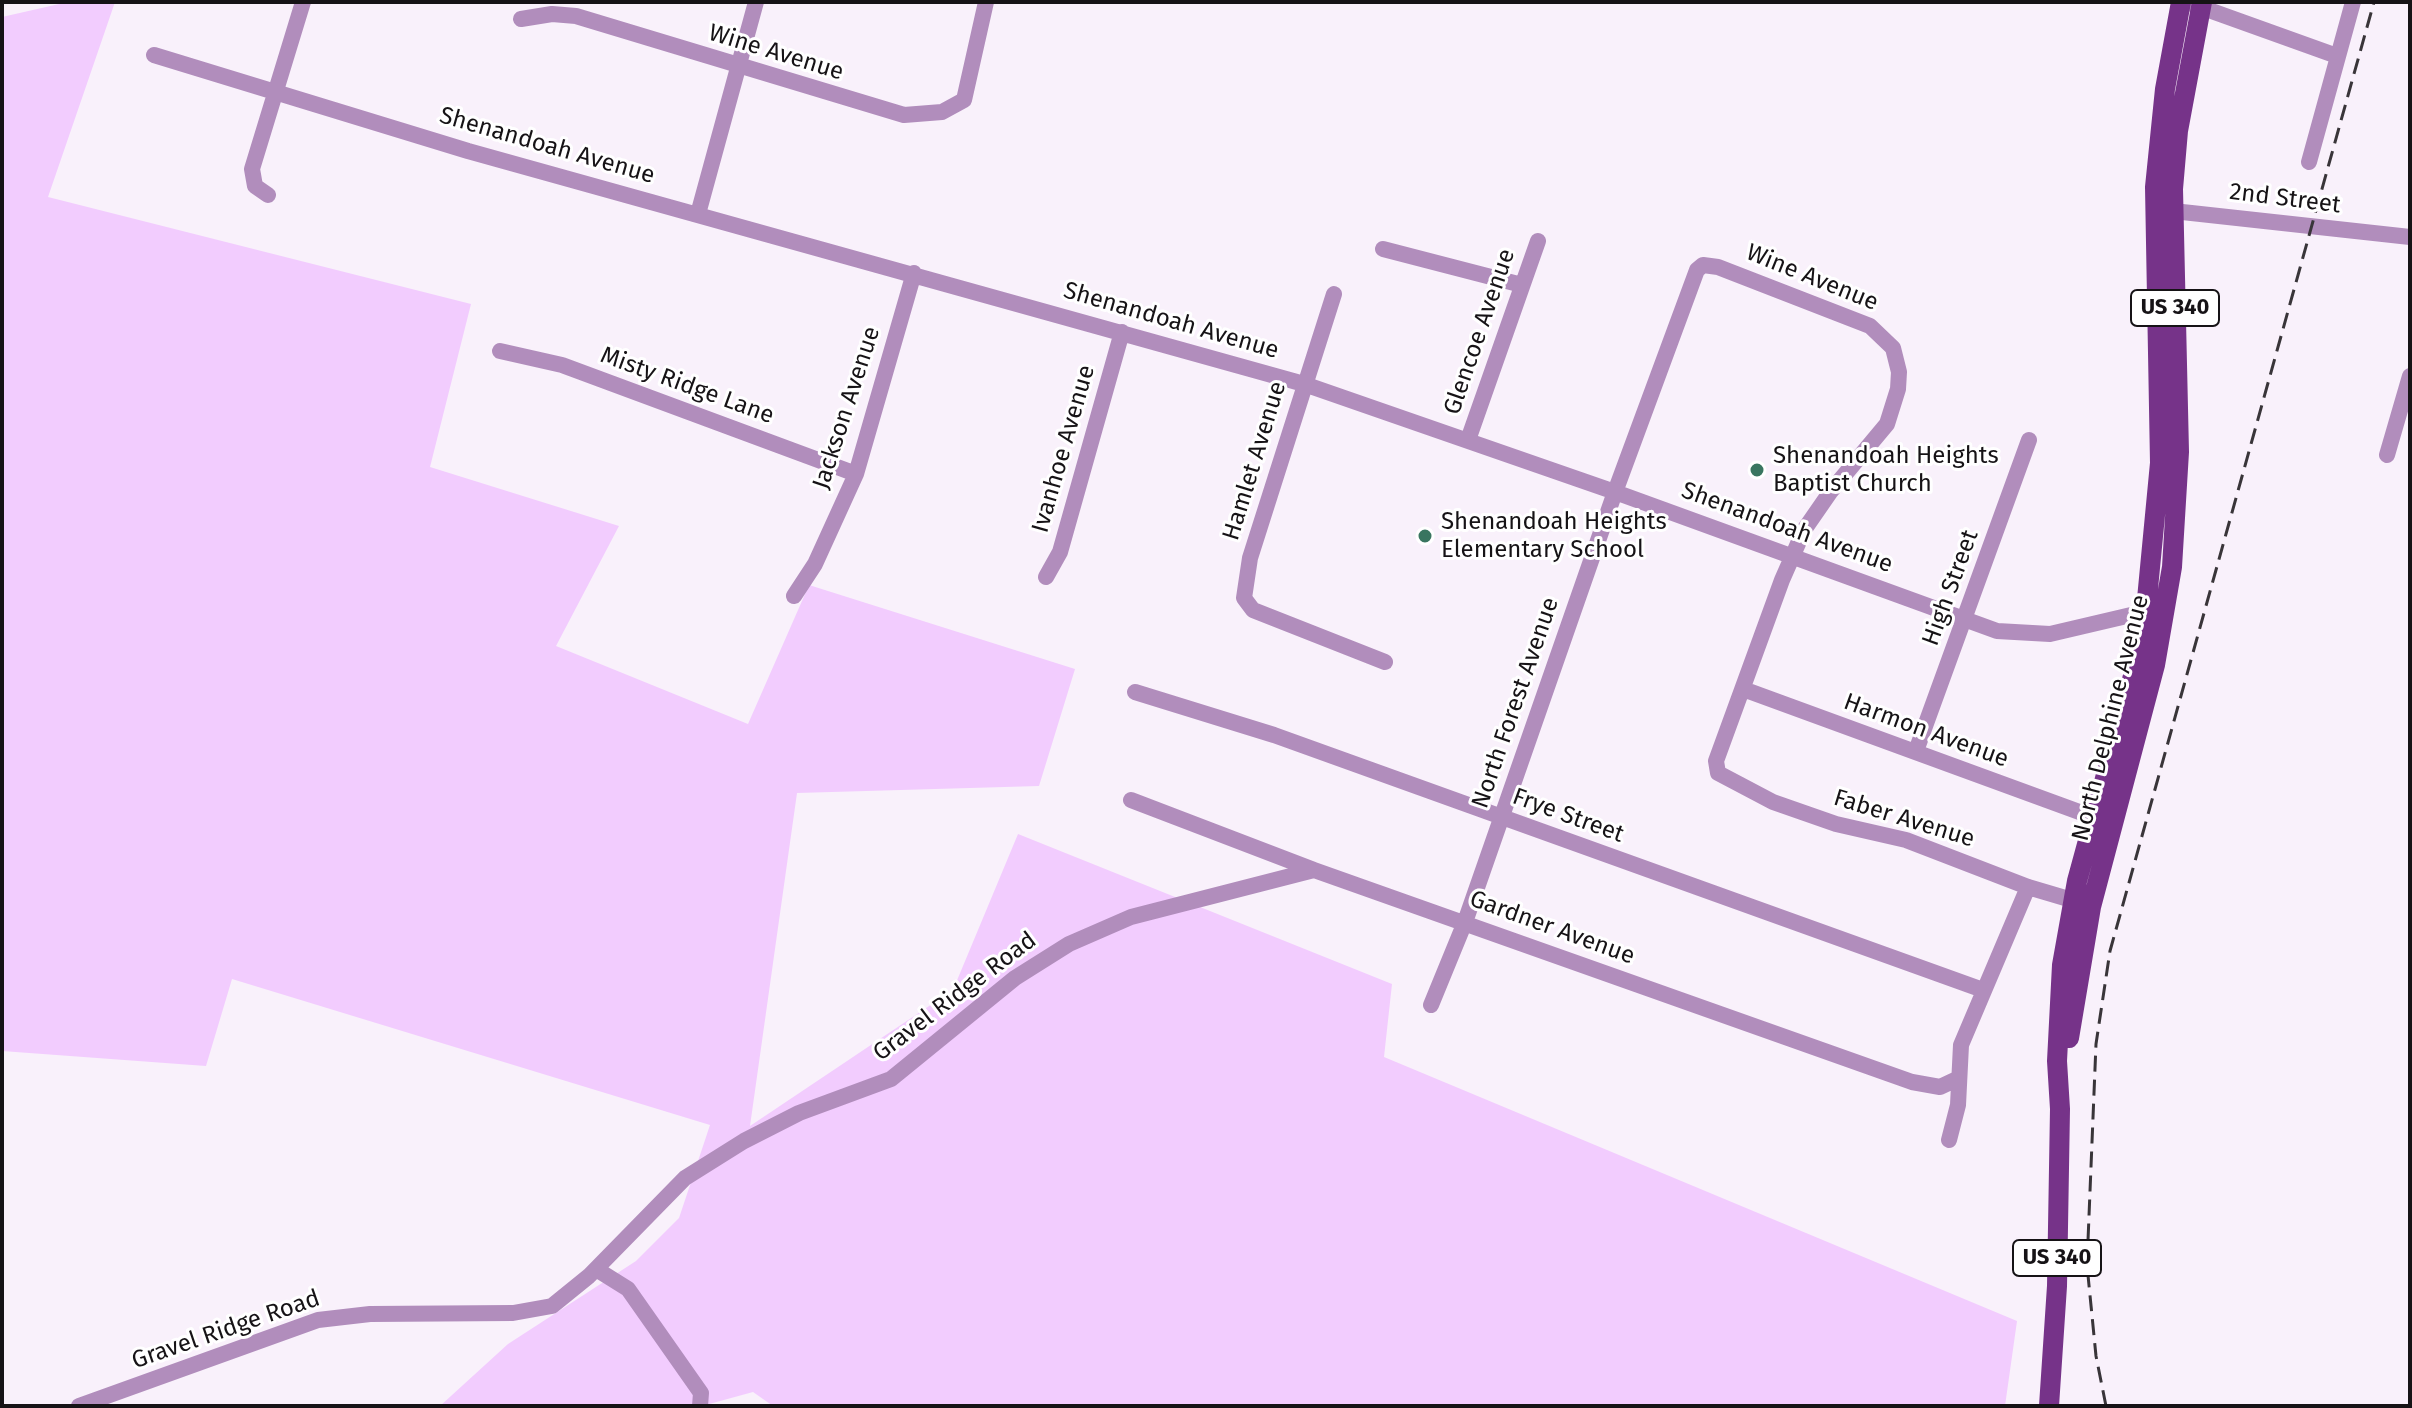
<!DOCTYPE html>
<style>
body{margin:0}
#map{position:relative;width:2412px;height:1408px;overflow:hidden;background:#f9f1fb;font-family:"Fira Sans",sans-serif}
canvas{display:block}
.frame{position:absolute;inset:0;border:4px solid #161316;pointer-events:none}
</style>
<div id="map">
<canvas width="2412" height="1408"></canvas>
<div class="frame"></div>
</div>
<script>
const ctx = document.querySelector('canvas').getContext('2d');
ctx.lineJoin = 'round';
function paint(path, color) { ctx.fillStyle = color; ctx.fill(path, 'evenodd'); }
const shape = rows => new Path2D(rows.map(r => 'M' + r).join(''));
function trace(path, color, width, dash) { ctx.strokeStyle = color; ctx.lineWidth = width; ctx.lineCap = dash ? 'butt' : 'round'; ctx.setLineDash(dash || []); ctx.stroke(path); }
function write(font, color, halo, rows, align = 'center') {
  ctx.font = font + ' "Fira Sans",sans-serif'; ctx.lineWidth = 6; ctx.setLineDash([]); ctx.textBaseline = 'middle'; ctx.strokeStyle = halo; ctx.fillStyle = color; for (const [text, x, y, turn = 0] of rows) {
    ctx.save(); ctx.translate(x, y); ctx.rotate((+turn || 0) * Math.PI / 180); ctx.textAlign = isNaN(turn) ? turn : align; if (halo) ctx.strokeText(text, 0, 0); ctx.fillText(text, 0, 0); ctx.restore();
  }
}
paint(shape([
 [68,2,115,2,48,197,471,304,430,467,619,526,556,646,748,724,809,585,1075,669,1039,786,797,793,750,1126,953,990,1018,834,1392,984,1384,1057,2017,1321,2005,1406,773,1406,753,1392,702,1406,440,1406,508,1344,636,1261,679,1218,710,1125,232,979,206,1066,2,1051,2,17]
]), '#f2ccfe');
trace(shape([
 [2192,4,2337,56],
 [521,19,552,14,576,16,904,115,942,112,964,100,986,2],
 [154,55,468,151,1304,384,1615,492,1997,631,2050,634,2131,615,2153,615],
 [2309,162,2353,2],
 [268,195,255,186,252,169,303,2],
 [2164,210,2410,237],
 [698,214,756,2],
 [1383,249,1522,285],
 [1334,294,1250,558,1244,598,1253,610,1385,662],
 [500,351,562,365,856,474],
 [1468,440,1538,241],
 [2387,455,2410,376],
 [1046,577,1060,552,1122,332],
 [794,596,815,564,856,474,914,273],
 [1743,689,2093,817],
 [1135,692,1274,735,1983,990],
 [1916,751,2029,440],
 [1131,800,1314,870,1912,1082,1940,1087,1957,1079],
 [1431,1005,1465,922,1615,492,1697,270,1703,265,1718,267,1870,326,1893,348,1899,372,1898,389,1887,424,1831,491,1804,530,1782,580,1716,761,1718,773,1773,802,1836,824,1906,840,2028,887,2082,903],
 [1949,1140,1958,1105,1961,1045,2028,887],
 [596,1269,628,1289,701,1393,700,1406],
 [79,1406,318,1320,370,1314,513,1313,552,1306,589,1276,685,1178,744,1141,799,1113,891,1079,1015,978,1069,944,1131,917,1314,870]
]), '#b18dbc', 16);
trace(shape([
 [2069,1038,2091,907,2155,665,2172,567,2179,452,2173,189,2178,131,2202,2],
 [2049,1406,2057,1286,2060,1109,2057,1061,2062,965,2077,881,2133,676,2147,599,2160,463,2155,187,2165,89,2181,2]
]), '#763389', 20);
trace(shape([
 [2106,1406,2096,1356,2087,1265,2096,1044,2110,951,2374,2]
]), '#393539', 3, [16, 8]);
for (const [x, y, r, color] of [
 [1757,470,8,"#397560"],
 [1425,536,8,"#397560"]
]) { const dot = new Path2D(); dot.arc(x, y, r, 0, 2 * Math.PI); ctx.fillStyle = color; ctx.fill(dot); trace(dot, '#fff', 3); }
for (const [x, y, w] of [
 [2175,308,88],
 [2057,1258,88]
]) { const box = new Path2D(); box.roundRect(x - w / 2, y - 18, w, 36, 6); ctx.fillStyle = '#fff'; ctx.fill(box); trace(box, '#161316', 2); }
write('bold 22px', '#161316', null, [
 ["US 340",2175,308],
 ["US 340",2057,1258]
]);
write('24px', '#161316', '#fff', [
 ["Wine Avenue",776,53,17],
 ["Shenandoah Avenue",547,146,16],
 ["2nd Street",2285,199,7],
 ["Wine Avenue",1812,278,22],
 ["Shenandoah Avenue",1171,321,16],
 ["Glencoe Avenue",1480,332,-71],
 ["Misty Ridge Lane",687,386,20],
 ["Jackson Avenue",847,408,-72],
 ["Ivanhoe Avenue",1064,449,-74],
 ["Hamlet Avenue",1255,461,-73],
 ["Shenandoah Avenue",1787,528,20],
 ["High Street",1951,588,-70],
 ["North Forest Avenue",1516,703,-71],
 ["North Delphine Avenue",2111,718,-76],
 ["Harmon Avenue",1926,731,20],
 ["Frye Street",1568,816,20],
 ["Faber Avenue",1904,819,17],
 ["Gardner Avenue",1552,928,20],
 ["Gravel Ridge Road",955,997,-37],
 ["Gravel Ridge Road",226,1330,-19]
]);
write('24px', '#161316', '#fff', [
 ["Shenandoah Heights",1773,456],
 ["Baptist Church",1773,484],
 ["Shenandoah Heights",1441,522],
 ["Elementary School",1441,550]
], 'left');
</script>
